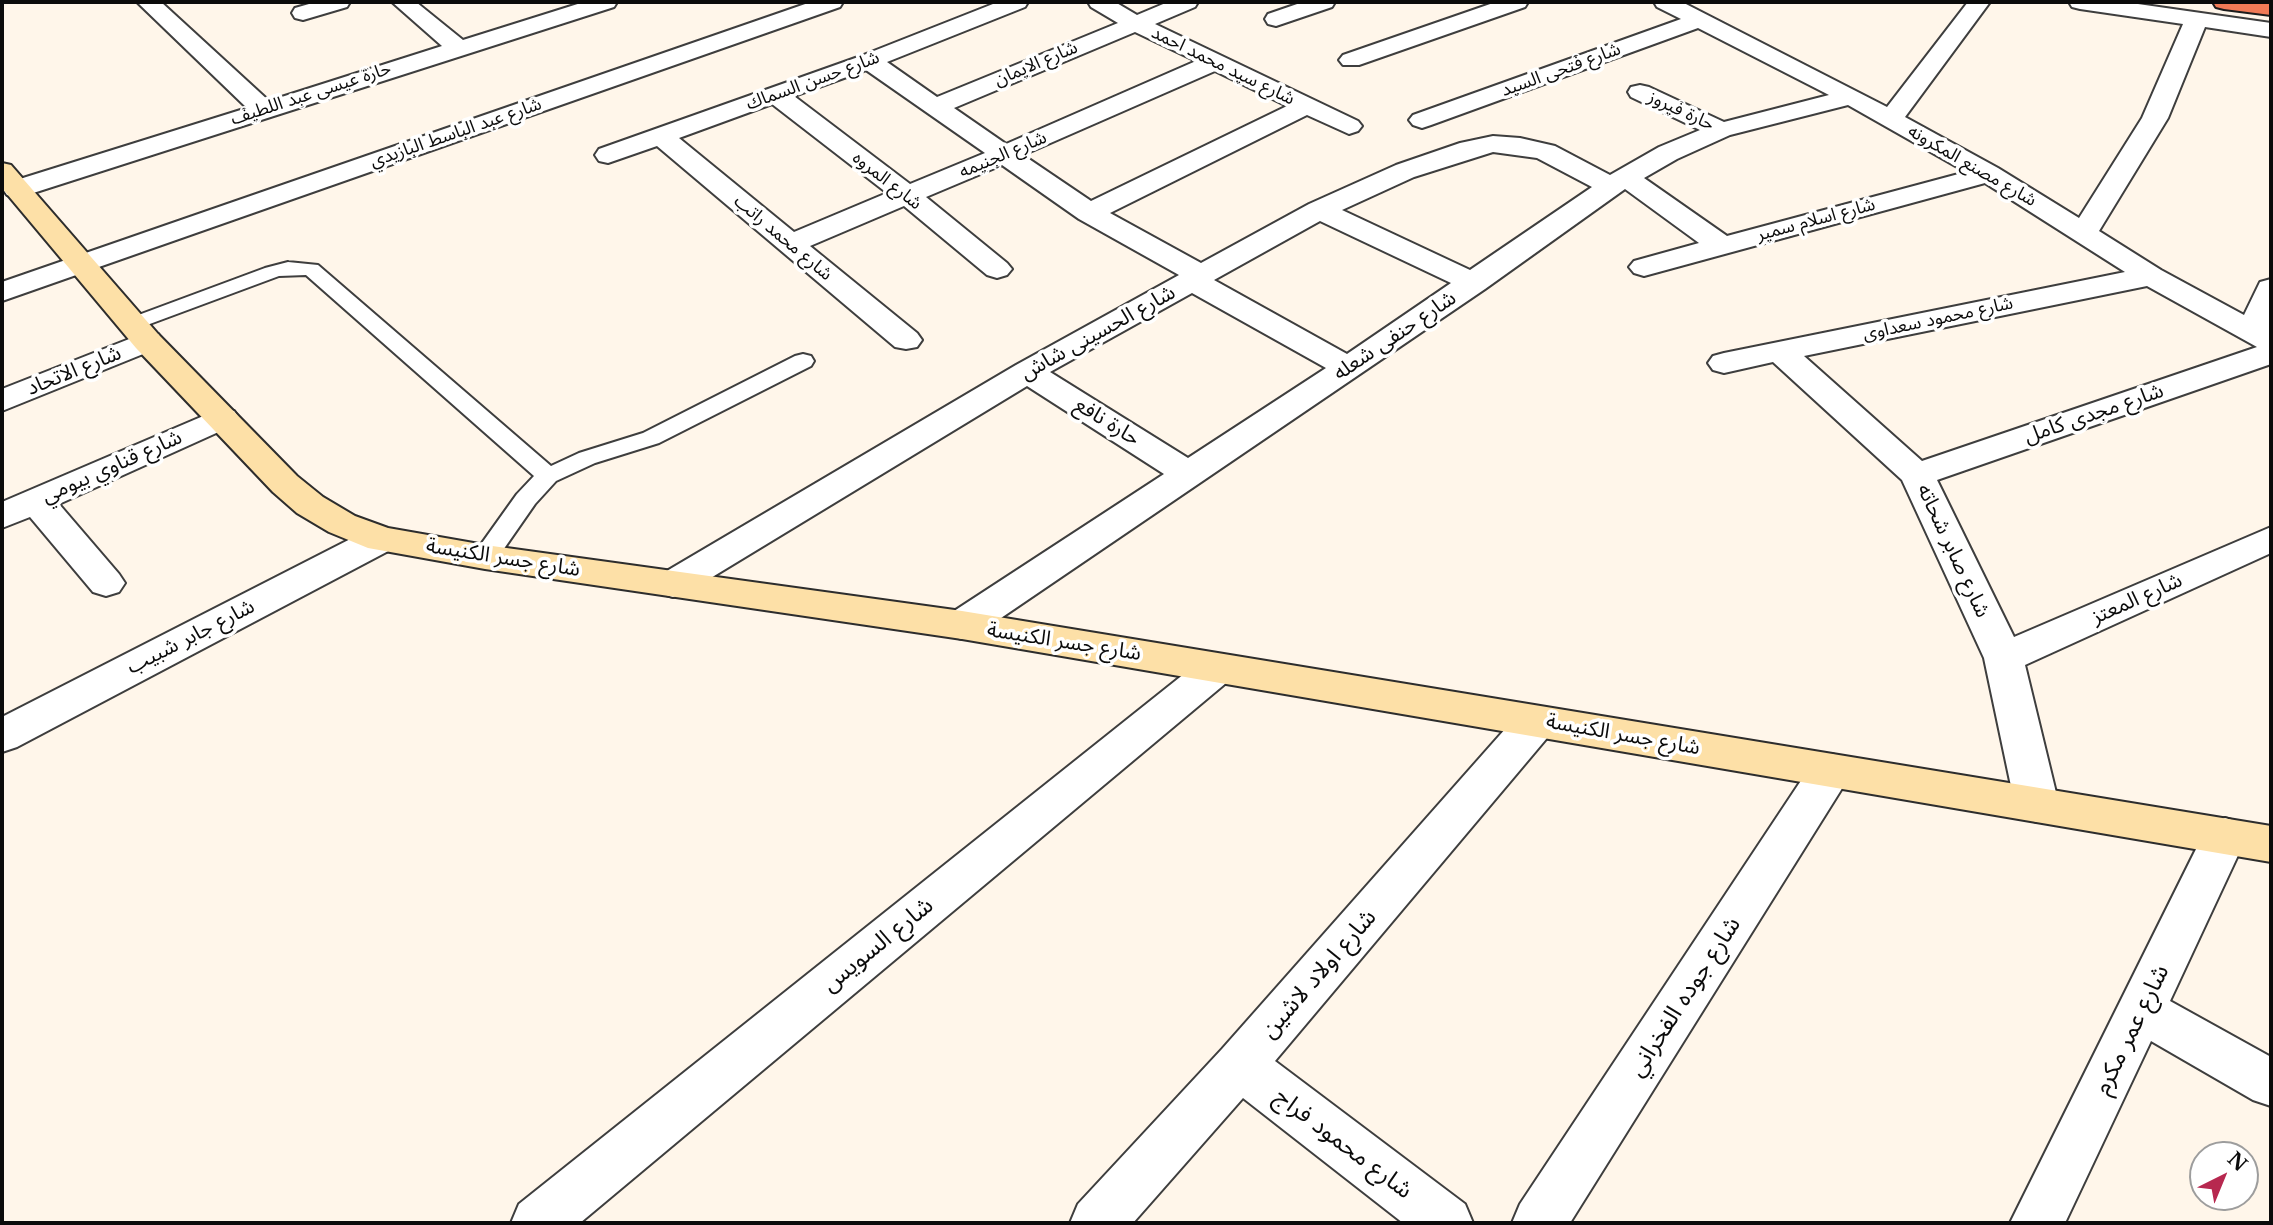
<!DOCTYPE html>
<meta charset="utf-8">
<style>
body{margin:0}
#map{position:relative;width:2273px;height:1225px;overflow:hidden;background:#fff6ea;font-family:"Libre Baskerville",serif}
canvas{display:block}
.frame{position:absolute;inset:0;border:4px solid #0b0b0b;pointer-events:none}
.north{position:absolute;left:2189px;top:1141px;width:70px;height:70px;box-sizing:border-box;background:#fff;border:2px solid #9d9d9d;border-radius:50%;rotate:43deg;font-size:19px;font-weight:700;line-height:28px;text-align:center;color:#0b0b0b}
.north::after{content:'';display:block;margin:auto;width:24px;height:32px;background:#b7284f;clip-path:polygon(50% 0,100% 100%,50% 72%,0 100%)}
</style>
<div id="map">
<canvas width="2273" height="1225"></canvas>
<div class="frame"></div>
<div class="north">N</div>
</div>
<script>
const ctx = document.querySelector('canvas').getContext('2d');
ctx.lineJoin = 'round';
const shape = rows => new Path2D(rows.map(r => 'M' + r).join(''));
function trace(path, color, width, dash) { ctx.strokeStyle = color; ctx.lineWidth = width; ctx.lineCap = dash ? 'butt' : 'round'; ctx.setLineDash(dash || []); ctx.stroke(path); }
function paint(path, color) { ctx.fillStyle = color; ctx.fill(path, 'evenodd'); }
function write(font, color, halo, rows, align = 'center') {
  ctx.font = font + ' "Libre Baskerville","Noto Sans Arabic",serif'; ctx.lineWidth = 7; ctx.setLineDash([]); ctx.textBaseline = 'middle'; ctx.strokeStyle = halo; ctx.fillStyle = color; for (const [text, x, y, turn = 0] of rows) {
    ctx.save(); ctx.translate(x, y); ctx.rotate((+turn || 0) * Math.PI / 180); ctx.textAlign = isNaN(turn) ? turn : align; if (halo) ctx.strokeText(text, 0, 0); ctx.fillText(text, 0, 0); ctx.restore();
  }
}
const service = shape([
 [288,262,318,265,551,466,579,453,643,433,795,356,803,354,811,356,814,361,811,366,659,443,595,463,556,481,535,504,494,563,485,565,476,563,472,557,517,494,534,476,306,275,279,276,139,328,132,330,125,328,121,324,125,320,265,268,288,262]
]);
const minor = shape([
 [137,2,161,2,269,101,442,46,392,2,416,2,463,40,584,2,617,2,614,7,27,195,17,197,7,195,3,189,7,183,247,108,137,2],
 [316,2,350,2,347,7,303,20,295,18,292,13,295,8,316,2],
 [811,2,843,2,840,7,2,301,2,282,811,2],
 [998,2,1028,2,1025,7,887,62,937,97,1118,23,1091,7,1088,2,1115,2,1137,15,1168,2,1198,2,1195,7,1155,24,1358,121,1362,126,1358,131,1349,134,1307,115,1110,213,1201,263,1309,204,1396,165,1460,143,1493,136,1520,138,1555,146,1610,175,1659,147,1700,130,1631,97,1628,92,1631,87,1640,85,1649,87,1724,122,1829,95,1698,28,1431,125,1422,128,1413,125,1409,120,1413,115,1681,19,1657,7,1654,2,1682,2,1887,107,1968,2,1990,2,1905,117,1998,168,2079,218,2142,118,2183,24,2080,9,2072,7,2069,2,2124,2,2271,23,2271,37,2205,27,2168,118,2099,231,2161,270,2244,315,2260,282,2271,279,2269,328,2271,364,1937,480,2014,637,2271,527,2271,553,2025,665,2059,805,2052,817,2037,822,2022,817,2015,805,1984,658,1902,480,1773,362,1724,373,1713,370,1708,363,1713,356,1724,353,2125,272,1985,183,1644,276,1634,273,1629,267,1634,261,1699,243,1625,189,1485,289,976,635,962,639,948,635,943,625,948,615,1164,474,1027,386,686,593,673,597,660,593,654,584,660,575,1016,365,1179,275,1079,219,1002,165,926,197,1007,263,1012,269,1007,275,997,278,987,275,904,206,810,246,917,333,922,340,917,347,906,349,895,347,657,146,608,163,599,161,595,155,599,149,861,56,998,2],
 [1135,32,1196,61,1006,144,954,108,1135,32],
 [866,70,985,153,910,184,794,96,866,70],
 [1215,71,1287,106,1091,201,1023,155,1215,71],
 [772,104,887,193,794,232,679,138,772,104],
 [1848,105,1966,172,1727,236,1644,178,1677,159,1730,135,1848,105],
 [1493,152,1537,158,1592,187,1470,270,1342,210,1414,177,1493,152],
 [1320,221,1451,283,1347,354,1214,280,1320,221],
 [2147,286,2257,347,1922,461,1804,356,2147,286],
 [1192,293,1326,368,1188,458,1050,372,1192,293],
 [1303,2,1335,2,1332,7,1276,26,1268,24,1265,19,1268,14,1303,2],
 [1496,2,1528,2,1525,7,1359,65,1343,65,1339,60,1343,55,1496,2],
 [147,332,158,334,163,341,158,348,2,411,2,389,147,332],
 [222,408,234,411,239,418,234,425,59,504,119,574,125,583,119,592,106,596,93,592,30,517,2,528,2,502,222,408],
 [381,527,394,530,399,539,394,548,17,747,2,752,2,717,368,530,381,527],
 [1218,654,1232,658,1238,668,1232,678,580,1223,511,1223,519,1204,1204,658,1218,654],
 [1537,706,1552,710,1558,721,1552,732,1275,1061,1465,1204,1473,1223,1403,1223,1243,1098,1133,1223,1070,1223,1078,1204,1222,1049,1522,710,1537,706],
 [1831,754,1846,758,1852,770,1846,782,1570,1223,1512,1223,1520,1204,1816,758,1831,754],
 [2225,818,2241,823,2247,836,2170,1001,2271,1057,2271,1106,2253,1100,2151,1041,2065,1223,2010,1223,2209,823,2225,818]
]);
const secondary = shape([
 [2,163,11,165,158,334,297,476,323,497,355,516,388,528,485,545,962,611,2271,826,2271,862,962,639,485,569,368,548,329,532,297,513,273,492,136,348,2,188,2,163]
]);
const motorway = shape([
 [2213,2,2271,2,2271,15,2224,9,2216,7,2213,2]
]);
trace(service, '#3e3e3e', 4);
trace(minor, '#3e3e3e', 4);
trace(secondary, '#2d2d2d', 4);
trace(motorway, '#1c1c1c', 4);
paint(service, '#fff');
paint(minor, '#fff');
paint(secondary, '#fde0a7');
paint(motorway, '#f17a56');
write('18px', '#0b0b0b', '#fff', [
 ["شارع الايمان",1036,64,-23],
 ["شارع سيد محمد احمد",1223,66,26],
 ["شارع فتحى السيد",1561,70,-20],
 ["شارع حسن السماك",813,81,-20],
 ["حارة عيسى عبد اللطيف",311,94,-18],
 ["حارة فيروز",1681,111,25],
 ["شارع عبد الباسط البازيدي",456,133,-19],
 ["شارع الجنيمه",1003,155,-23],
 ["شارع مصنع المكرونه",1972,166,30],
 ["شارع المروه",887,181,38],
 ["شارع اسلام سمير",1816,220,-15],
 ["شارع محمد راتب",783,238,40],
 ["شارع محمود سعداوى",1938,319,-12]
]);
write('21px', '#0b0b0b', '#fff', [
 ["شارع الحسينى شاش",1098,333,-29],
 ["شارع حنفى شعله",1395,336,-34],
 ["شارع الاتحاد",74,371,-22],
 ["شارع مجدى كامل",2094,414,-19],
 ["حارة نافع",1107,422,32],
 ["شارع قناوي بيومي",112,467,-24],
 ["شارع صابر شحاته",1953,551,65],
 ["شارع جسر الكنيسة",503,558,9],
 ["شارع المعتز",2137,599,-24],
 ["شارع جابر شبيب",191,637,-27],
 ["شارع جسر الكنيسة",1064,642,9],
 ["شارع جسر الكنيسة",1623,735,10]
]);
write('24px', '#0b0b0b', '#fff', [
 ["شارع السويس",878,945,-39],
 ["شارع اولاد لاشين",1319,974,-49],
 ["شارع جوده الفخراني",1685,997,-57],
 ["شارع عمر مكرم",2132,1030,-64],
 ["شارع محمود فراج",1343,1144,37]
]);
</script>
